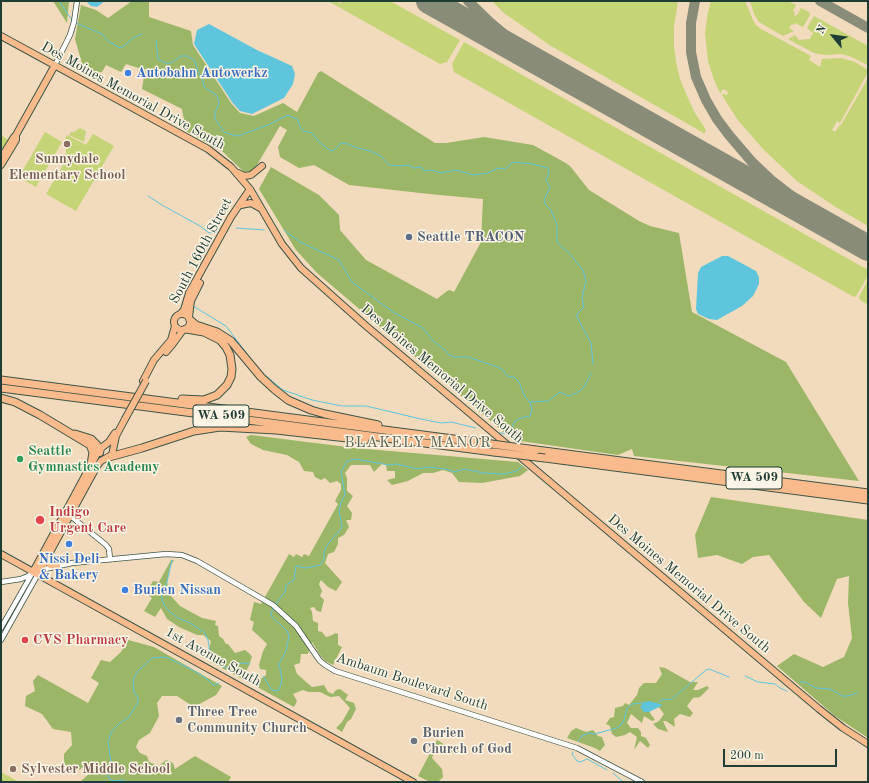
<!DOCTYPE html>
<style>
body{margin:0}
#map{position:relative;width:869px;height:783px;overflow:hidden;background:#f1dbbc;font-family:"Old Standard TT",serif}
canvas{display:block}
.frame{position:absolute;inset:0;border:2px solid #1f3d34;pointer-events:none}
.north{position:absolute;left:813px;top:16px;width:40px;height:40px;-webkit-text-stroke:3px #fcf5e5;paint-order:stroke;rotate:299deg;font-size:11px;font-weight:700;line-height:16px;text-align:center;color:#1f3d34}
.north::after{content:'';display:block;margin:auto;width:14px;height:18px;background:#1f3d34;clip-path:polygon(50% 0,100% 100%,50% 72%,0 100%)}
.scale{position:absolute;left:723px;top:749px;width:114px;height:18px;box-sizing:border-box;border:2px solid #1f3d34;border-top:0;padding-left:5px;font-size:12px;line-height:14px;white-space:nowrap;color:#1f3d34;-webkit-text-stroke:3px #fcf5e5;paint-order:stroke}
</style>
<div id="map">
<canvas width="869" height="783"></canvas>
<div class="frame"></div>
<div class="north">N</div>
<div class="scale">200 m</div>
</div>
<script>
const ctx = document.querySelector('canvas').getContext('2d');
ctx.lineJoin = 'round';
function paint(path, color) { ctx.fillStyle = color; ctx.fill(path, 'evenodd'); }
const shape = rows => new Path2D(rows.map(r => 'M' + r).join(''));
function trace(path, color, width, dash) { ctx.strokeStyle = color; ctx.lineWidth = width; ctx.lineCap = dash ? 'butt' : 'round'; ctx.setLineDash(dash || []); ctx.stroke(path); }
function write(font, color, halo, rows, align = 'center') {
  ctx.font = font + ' "Old Standard TT",serif'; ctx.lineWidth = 3; ctx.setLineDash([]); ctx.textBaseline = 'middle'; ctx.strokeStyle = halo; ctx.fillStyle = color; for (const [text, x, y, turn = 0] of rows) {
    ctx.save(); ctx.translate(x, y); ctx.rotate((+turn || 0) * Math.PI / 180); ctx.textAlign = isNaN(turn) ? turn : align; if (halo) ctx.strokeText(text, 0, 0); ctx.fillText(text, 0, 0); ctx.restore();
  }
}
paint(shape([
 [328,1,336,1,341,4,342,1,390,1,460,40,447,62,440,64],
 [492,1,678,1,674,27,674,46,676,62,680,79,687,96,695,113,706,130,704,134,702,132,551,46,504,13],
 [711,1,745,1,753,20,756,25,761,29,811,56,809,60,820,67,822,59,841,58,855,62,868,70,868,72,840,123,837,121,832,130,835,132,840,125,841,125,868,78,868,226,834,206,797,181,764,150,737,119,722,95,725,93,725,95,727,95,728,92,724,89,721,91,722,92,720,93,714,80,708,61,705,33,708,12],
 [750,1,788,1,796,5,793,11,795,12,794,15,796,16,797,14,798,14,801,8,809,12,810,15,803,27,795,23,794,25,792,24,789,28,794,31,783,36,759,22,754,14],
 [814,16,868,46,868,65,849,56,841,54,825,55,814,53,788,39,795,35,799,40,810,39,813,33,807,28],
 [464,42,868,270,868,276,856,296,854,297,454,72,452,64],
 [80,128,86,131,84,142,69,135,71,132,74,132],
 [45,132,62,142,36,187,19,177],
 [93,134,114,146,76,211,46,194,63,165,66,153,66,146,68,142,65,139,67,135,86,145],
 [1,135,9,140,1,153],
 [868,280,868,305,860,300,859,297],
 [1,772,19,782,1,782]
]), '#c4d476');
paint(shape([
 [53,1,69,1,67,23],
 [132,1,149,1,149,17,191,31,193,45,231,103,240,113,254,116,283,103,297,112,318,73,321,71,435,143,446,143,484,137,533,145,564,162,570,166,589,190,639,221,650,226,679,233,692,312,786,362,859,481,634,456,632,449,618,455,513,440,317,273,296,250,259,189,271,167,319,195,339,215,340,230,366,260,437,299,447,291,450,290,454,292,481,242,483,199,429,194,349,185,314,165,299,168,280,157,278,147,287,130,280,126,254,170,244,172,222,151,186,131,182,109,142,89,145,70,126,64,121,72,106,65,102,72,85,74,75,39,81,5,96,10,108,18],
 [251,435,355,448,518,462,528,470,520,476,482,483,459,482,452,473,443,470,433,473,423,473,408,481,392,485,387,480,395,478,395,471,387,471,386,465,382,464,374,472,370,465,351,465,345,473,347,478,347,491,353,496,347,506,352,513,351,520,346,520,349,527,344,535,338,538,338,544,334,552,328,554,325,563,342,582,336,591,328,587,321,580,319,584,322,591,320,596,324,600,321,612,317,611,314,607,310,608,312,612,313,621,318,623,318,631,322,632,326,637,330,636,336,633,338,634,338,645,342,647,333,665,325,661,320,655,312,642,308,654,301,654,300,663,294,665,297,674,312,687,324,685,328,692,333,694,336,690,340,689,348,695,345,700,354,703,356,709,351,719,347,722,342,732,336,728,342,722,350,708,339,696,330,697,320,692,309,692,303,690,293,694,297,701,294,707,211,662,208,652,211,641,203,635,197,635,179,627,167,619,161,608,155,617,144,611,152,598,149,596,149,588,153,581,159,582,171,560,174,560,170,567,167,582,170,595,180,606,202,618,216,621,215,625,218,626,219,636,223,639,226,644,228,644,235,653,245,650,250,654,252,657,248,668,244,674,244,679,252,683,257,682,266,675,266,670,260,669,259,665,263,651,267,644,262,639,252,630,254,622,250,620,254,602,261,604,289,554,294,557,296,554,302,557,304,554,309,556,338,504,335,501,341,490,341,484,337,481,330,483,325,478,321,480,315,477,313,472,304,471,299,462,287,455,263,450,251,444,246,437],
 [711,497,868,520,868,738,835,716,777,666,794,654,823,667,844,657,852,638,848,603,849,576,837,579,821,618,804,602,769,555,753,557,742,564,717,555,698,558,695,535],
 [128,640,154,647,222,686,216,695,194,707,177,696,162,696,157,703,159,716,150,733,139,740,136,747,140,753,147,756,149,762,159,766,166,760,173,763,175,769,195,756,231,777,228,782,80,782,91,772,86,765,79,770,64,765,64,754,72,745,71,732,53,729,42,714,25,706,26,696,35,691,33,681,38,675,88,703,99,683,91,678,101,660,110,662,121,652],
 [659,667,665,668,690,682,698,682,693,690,698,690,707,686,709,688,700,697,693,698,687,706,693,713,690,717,680,714,674,719,675,727,666,721,663,721,668,732,658,729,653,724,659,721,664,714,658,706,648,706,650,713,655,720,652,721,644,716,642,723,631,714,627,723,631,728,638,728,641,732,641,736,646,738,650,745,648,748,640,741,634,750,637,737,630,732,625,735,616,737,612,734,610,726,606,724,610,718,614,717,615,708,623,706,625,703,629,705,637,695,639,688,644,683,656,683,662,674],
 [576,728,586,732,593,730,598,736,602,737,605,745,600,751,595,748,567,738,571,731],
 [437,740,455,751,450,754,435,751,432,758,442,769,443,777,438,782,430,782,418,776]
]), '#9bb667');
paint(shape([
 [86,1,105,1,97,7,91,6],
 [209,24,257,50,292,66,295,74,293,84,284,98,252,114,240,111,232,102,194,44,197,30],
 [722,256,728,256,756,271,759,277,759,284,753,296,742,306,717,320,709,319,698,314,696,309,698,273,701,267],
 [649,701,663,705,649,712,644,712,640,707,644,702]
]), '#5fc5dd');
trace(shape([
 [59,1,72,20],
 [76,23,102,34,108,41,120,48,123,47,133,38,142,34],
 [156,40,158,59,165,63,171,63,181,56,188,56,195,61,198,72,203,81,204,87,216,95,218,98,219,103,215,113,215,119,224,132,233,135,238,136,268,125,288,115,298,120,299,125,303,131,312,133,320,143,331,151,334,150,341,143,348,144,354,147,370,151,381,156,389,165,400,166,408,165,414,168,421,167,424,171,431,170,441,173,456,170,473,175,488,173,498,168,505,169,513,162,532,164,548,168,549,172,546,180,550,187,544,200,545,204,551,210,557,225,557,242,562,247,569,253,583,270,586,281,582,298,584,307,577,314,577,317,591,343,593,364],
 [148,196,162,205,200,226,209,233,217,232],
 [236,228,264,230],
 [284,230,300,242,339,260,352,282,393,312,423,328,433,341,445,350,449,355,455,357,468,357,495,366,502,369,507,376,514,377,519,382,525,397,530,402],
 [193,306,226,326,256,366],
 [259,370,283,390,312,400,342,406,366,406,421,419,441,423,451,422,476,428],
 [500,433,510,434,512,427,515,421,521,418,530,416,532,410,530,402,548,401,560,392,568,396,572,395,581,390,584,387,591,373],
 [172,560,167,582,161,593,162,599,164,605,170,612,178,618,190,623,204,632,208,640,211,660,216,663,227,668,240,663,250,664],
 [275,605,285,592,286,585,294,580,296,566,306,568,320,565,324,559,324,552,327,545,340,530,342,527,339,511,341,502,345,495,341,472,347,461,355,459,389,465,396,464,418,469,428,467,446,469,454,472,465,469,483,473,504,474,517,471,522,466],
 [263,676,272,690,278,691,280,687,282,679,279,664,286,651,289,636,287,631,272,617,271,614,273,608],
 [745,676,758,682,775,684,780,688,787,691],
 [800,682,805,682,816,688,830,689,842,696,847,696,857,693],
 [656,704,661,700,672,699,706,670,709,669,729,677],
 [578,741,582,736,589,733,594,734,617,728,622,724,624,720,627,708,632,704,643,703],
 [573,752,572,754,577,761,580,762,587,759,589,760,607,770],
 [613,773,623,782],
 [127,782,122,780,116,781,109,779,108,774,111,763,108,741,112,731,120,723,129,717,138,702,138,698,134,692,133,683,134,678,137,672,152,658,162,657,168,658,191,669,207,679,213,685,219,683]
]), '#5fc5dd', 1);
trace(shape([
 [468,1,491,23,540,64],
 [695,1,691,23,691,52,696,77,706,100,717,119,729,135,752,162,771,180,833,228],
 [820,1,868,28],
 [851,238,868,245]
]), '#888c78', 10);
trace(shape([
 [429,1,868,248]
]), '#888c78', 26);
const minor = shape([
 [55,65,70,35,74,22,77,1],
 [68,514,106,545,109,549,110,559],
 [1,582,21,579,28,576,32,573],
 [1,628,33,572],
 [1,640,38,574,45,569,72,563,166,554,182,555,197,561,273,605,296,626,320,661,325,665,335,671,577,748,642,782]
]);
const major = shape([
 [1,36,208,149,231,167,250,189,282,244,301,268,365,325,510,447],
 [1,158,14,137],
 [1,165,16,140,16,135,55,65],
 [238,173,244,176,251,175,262,166],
 [241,205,251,203,260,208],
 [180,314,184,310,189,293,231,217,250,189],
 '174 322a8 8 0 1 1 16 0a8 8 0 1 1-16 0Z',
 [189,317,191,301,200,283],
 [166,352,172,345,183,330],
 [143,381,154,360,171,340,175,326],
 [100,453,101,448,109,442,115,433],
 [518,455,819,709,843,728,868,744],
 [1,554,413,782],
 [46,560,50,565,57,566],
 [33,572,99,450],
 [38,574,97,466,101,461,112,455,116,436,125,419]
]);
const highway = shape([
 [190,320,196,325,217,332,231,341,261,377,274,389,288,400,311,410,325,414,378,425],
 [1,380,484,443],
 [1,388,494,452],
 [1,398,15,402,40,415,90,445,93,452,91,465],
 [182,399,204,400,217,395,227,385,231,377,232,369,230,355,226,347,220,340,204,332,186,329],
 [75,434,91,439,97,445,99,450],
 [536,450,868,493],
 [109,457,142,448,194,431,220,427,276,430,365,440],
 [545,458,868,500]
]);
trace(minor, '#3e5548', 6);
trace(major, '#3e5548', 8);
trace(highway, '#3e5548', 9);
trace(minor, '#fff', 4.5);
trace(major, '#fabb8c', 6);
trace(highway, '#fabb8c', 7);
const majorBridge = shape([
 [125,419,146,381]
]);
const highwayBridge = shape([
 [484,443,536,450],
 [494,452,545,458]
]);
trace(majorBridge, '#3e5548', 8, []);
trace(highwayBridge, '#3e5548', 9, []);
trace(majorBridge, '#fabb8c', 6);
trace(highwayBridge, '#fabb8c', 7);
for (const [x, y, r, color] of [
 [128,73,4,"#3f7fe0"],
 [67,144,4,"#8d6e63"],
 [409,237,4,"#5c6f8a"],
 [20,459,4,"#2e9e5b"],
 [40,520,5,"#e0444e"],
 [69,544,4,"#3f7fe0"],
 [125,590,4,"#3f7fe0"],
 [25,640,4,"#e0444e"],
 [179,720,4,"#6b7280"],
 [414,741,4,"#6b7280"],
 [13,769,4,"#8d6e63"]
]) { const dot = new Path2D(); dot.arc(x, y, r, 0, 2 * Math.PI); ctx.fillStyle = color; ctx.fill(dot); trace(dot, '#fcf5e5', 1.5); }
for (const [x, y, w] of [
 [221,416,56],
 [754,478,56]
]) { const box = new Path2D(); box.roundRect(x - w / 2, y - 11, w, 22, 3); ctx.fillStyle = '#fcf5e5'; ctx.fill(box); trace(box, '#1f3d34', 1); }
write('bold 13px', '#1f3d34', null, [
 ["WA 509",221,416],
 ["WA 509",754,478]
]);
write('bold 14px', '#366cbe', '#fcf5e5', [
 ["Autobahn Autowerkz",136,73],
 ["Nissi Deli",69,559,"center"],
 ["& Bakery",69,575,"center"],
 ["Burien Nissan",133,590]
], 'left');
write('14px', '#1f3d34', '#fcf5e5', [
 ["Des Moines Memorial Drive South",133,96,29],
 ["South 160th Street",201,251,-62],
 ["Des Moines Memorial Drive South",442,374,40],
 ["Des Moines Memorial Drive South",689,584,40],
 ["1st Avenue South",213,657,29],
 ["Ambaum Boulevard South",412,682,18]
]);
write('bold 14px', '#785e54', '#fcf5e5', [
 ["Sunnydale",67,159],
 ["Elementary School",67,175],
 ["Sylvester Middle School",21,769,"left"]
]);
write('bold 14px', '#4e5e75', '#fcf5e5', [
 ["Seattle TRACON",417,237]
], 'left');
write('bold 14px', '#27864d', '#fcf5e5', [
 ["Seattle",28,451],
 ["Gymnastics Academy",28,467]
], 'left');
write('bold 14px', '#be3a42', '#fcf5e5', [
 ["Indigo",49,512],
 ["Urgent Care",49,528],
 ["CVS Pharmacy",33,640]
], 'left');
write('bold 14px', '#5b616d', '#fcf5e5', [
 ["Three Tree",187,712],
 ["Community Church",187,728],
 ["Burien",422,733],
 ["Church of God",422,749]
], 'left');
ctx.letterSpacing = '1px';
write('15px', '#616552', '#fcf5e5', [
 ["BLAKELY MANOR",418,443]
]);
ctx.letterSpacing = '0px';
</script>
